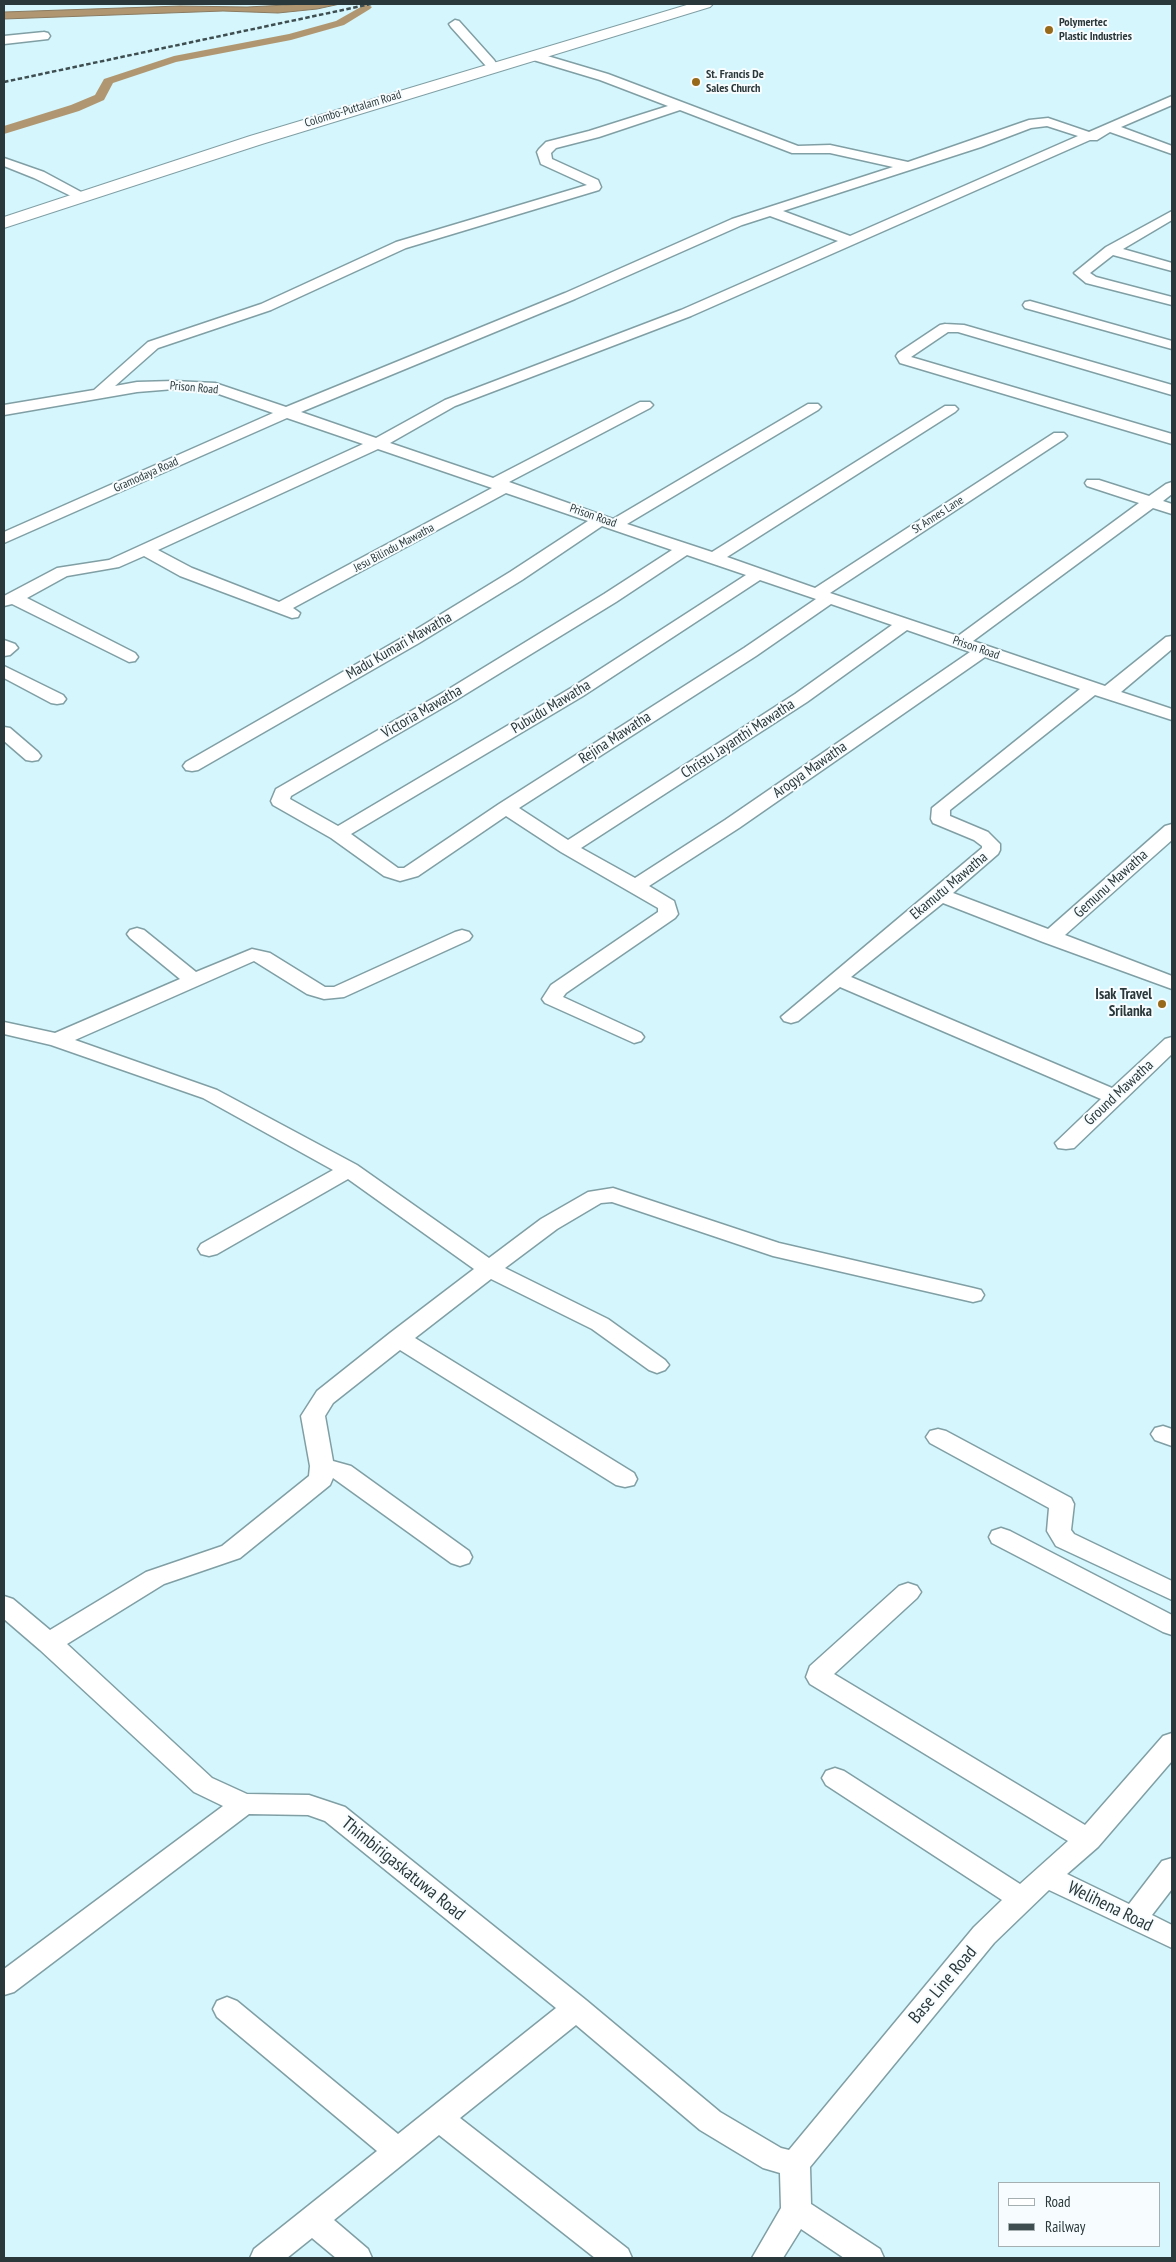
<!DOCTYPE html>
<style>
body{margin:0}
#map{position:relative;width:1176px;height:2262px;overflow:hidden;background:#d4f6fc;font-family:"PT Sans Narrow",sans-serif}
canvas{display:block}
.frame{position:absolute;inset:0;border:5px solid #2b383b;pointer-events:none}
.legend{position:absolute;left:998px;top:2182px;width:162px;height:65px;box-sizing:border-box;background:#f7fdfe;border:1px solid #a5aeb0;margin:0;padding:6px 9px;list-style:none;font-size:15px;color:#2b383b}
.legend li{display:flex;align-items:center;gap:10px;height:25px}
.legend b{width:25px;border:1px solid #a5aeb0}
</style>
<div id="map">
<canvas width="1176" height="2262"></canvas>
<div class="frame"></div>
<ul class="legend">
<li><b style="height:6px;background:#fff"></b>Road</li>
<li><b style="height:6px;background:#3e4d50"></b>Railway</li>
</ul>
</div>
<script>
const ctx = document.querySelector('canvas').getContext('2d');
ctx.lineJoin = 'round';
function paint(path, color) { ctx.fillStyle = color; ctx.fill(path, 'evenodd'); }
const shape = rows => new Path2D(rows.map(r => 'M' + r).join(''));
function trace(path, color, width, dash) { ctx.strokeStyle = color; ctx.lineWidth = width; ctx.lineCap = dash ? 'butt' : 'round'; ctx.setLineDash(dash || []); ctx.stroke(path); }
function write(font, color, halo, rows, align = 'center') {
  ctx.font = font + ' "PT Sans Narrow",sans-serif'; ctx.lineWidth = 4; ctx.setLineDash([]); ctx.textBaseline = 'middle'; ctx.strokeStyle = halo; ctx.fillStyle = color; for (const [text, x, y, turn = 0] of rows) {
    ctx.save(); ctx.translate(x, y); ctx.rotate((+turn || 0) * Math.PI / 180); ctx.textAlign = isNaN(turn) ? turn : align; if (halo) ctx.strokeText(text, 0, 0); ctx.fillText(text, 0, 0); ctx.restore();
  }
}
const water = shape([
 [306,4,340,4,317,9,278,13,223,11,4,19,4,12,180,6,247,7,306,4]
]);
paint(water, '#b19771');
trace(water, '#897a61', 1);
paint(shape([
 [366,4,372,7,370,9,344,25,291,40,176,62,113,83,104,100,79,111,4,134,4,126,71,105,95,95,104,79,174,56,289,34,336,21,366,4]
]), '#b19771');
const minor = shape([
 [455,20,459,21,494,60,496,63,494,66,486,66,451,27,449,24,455,20],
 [44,32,48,33,50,36,48,39,4,44,4,36,44,32],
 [534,52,608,74,798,146,830,145,908,162,1029,120,1048,118,1089,132,1172,96,1172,105,1121,127,1172,146,1172,154,1110,132,1097,140,1090,140,691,316,455,406,390,443,493,478,640,402,650,402,653,405,650,408,509,482,613,519,808,404,818,404,821,407,818,410,627,524,712,552,945,406,955,406,958,409,955,412,727,557,815,588,1054,433,1064,433,1067,436,1064,439,830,593,958,636,1139,503,1087,486,1085,483,1087,480,1099,480,1149,496,1166,484,1172,482,1172,494,1163,501,1172,504,1172,514,1153,508,973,641,1105,686,1166,637,1172,636,1172,649,1121,692,1172,709,1172,720,1095,695,950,810,950,816,988,832,1000,844,1000,850,998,854,953,893,1048,929,1165,826,1172,824,1172,840,1065,935,1172,976,1172,989,1043,942,943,903,851,977,1112,1088,1165,1039,1172,1037,1172,1054,1074,1148,1066,1149,1058,1148,1055,1143,1101,1099,840,987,798,1021,791,1023,784,1021,781,1017,982,848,982,846,974,840,933,823,931,819,932,808,1080,689,985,657,739,828,649,886,674,901,678,914,675,918,566,993,563,997,641,1033,644,1037,641,1041,634,1043,545,1003,542,999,551,985,658,912,658,908,561,852,506,816,418,876,400,881,384,876,331,838,273,805,271,801,276,789,444,692,604,594,672,550,602,526,522,580,419,643,198,770,192,771,186,770,183,766,186,762,407,635,510,572,588,521,506,493,293,608,300,613,298,617,292,618,180,576,144,556,119,567,67,576,27,598,135,653,138,657,135,661,129,662,12,604,4,606,4,596,57,568,109,560,363,444,287,418,4,543,4,532,273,413,213,392,174,389,137,392,4,415,4,405,94,390,148,342,261,304,396,242,587,185,541,164,537,152,539,149,546,142,589,131,668,106,600,80,530,59,528,56,534,52],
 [680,110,792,153,830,153,893,167,732,219,565,293,286,407,215,383,174,381,137,382,115,386,158,348,271,310,406,248,599,190,601,187,598,180,552,159,551,153,556,148,599,137,680,110],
 [1047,126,1078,136,850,236,783,211,981,147,1031,128,1047,126],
 [770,216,838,241,681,310,445,400,376,438,301,412,575,299,742,225,770,216],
 [378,449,492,488,279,602,192,568,158,550,378,449],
 [687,555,746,575,571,688,338,826,290,799,291,796,456,700,616,602,687,555],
 [760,580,816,599,744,648,499,804,404,868,398,868,351,834,583,696,760,580],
 [831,604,892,625,795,694,568,840,519,808,756,656,831,604],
 [907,630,970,652,725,820,635,878,581,848,807,702,907,630],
 [4,158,44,172,83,193,81,196,71,196,34,178,4,166,4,158],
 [1172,211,1172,220,1123,249,1172,263,1172,271,1113,255,1090,273,1096,277,1172,297,1172,305,1086,283,1074,273,1106,247,1172,211],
 [1030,301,1172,341,1172,349,1025,308,1023,305,1025,302,1030,301],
 [945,324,964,325,1172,385,1172,395,958,332,948,332,911,357,1172,434,1172,444,900,363,896,356,898,353,940,325,945,324],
 [4,640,15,644,18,648,10,655,4,656,4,640],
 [4,666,63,695,66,699,63,703,57,704,51,703,4,678,4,666],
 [4,727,10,728,38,752,41,756,38,760,32,761,26,760,4,741,4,727],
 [137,928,144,930,196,972,252,949,270,953,325,987,334,987,455,932,462,930,469,932,472,936,469,940,344,997,324,999,307,994,254,961,75,1040,217,1090,357,1165,489,1258,541,1219,588,1192,613,1188,779,1243,973,1288,981,1290,984,1295,981,1300,973,1302,773,1256,612,1202,601,1203,557,1229,505,1268,608,1319,665,1360,669,1365,665,1370,657,1373,649,1370,592,1329,491,1279,415,1338,634,1473,637,1479,634,1485,625,1487,616,1485,400,1350,333,1403,325,1416,333,1461,351,1466,469,1551,472,1557,469,1563,460,1566,451,1563,333,1478,330,1485,240,1558,164,1584,67,1644,212,1778,247,1794,309,1795,345,1807,586,2000,720,2112,781,2148,789,2150,974,1927,1002,1900,826,1785,822,1778,826,1771,835,1768,844,1771,1020,1884,1068,1841,810,1684,806,1677,810,1666,899,1586,908,1583,917,1586,921,1592,917,1598,834,1674,1085,1825,1163,1736,1172,1733,1172,1761,1098,1847,1067,1874,1129,1904,1162,1861,1172,1858,1172,1889,1152,1915,1172,1925,1172,1948,1049,1890,994,1943,810,2167,811,2204,880,2249,884,2258,844,2258,801,2229,783,2258,752,2258,781,2208,780,2173,763,2168,700,2130,576,2025,460,2118,628,2249,632,2258,595,2258,439,2135,334,2220,368,2249,372,2258,336,2258,312,2238,287,2258,250,2258,254,2249,377,2151,217,2017,213,2009,217,2001,227,1997,237,2001,398,2134,556,2008,325,1821,308,1815,249,1814,14,1992,4,1995,4,1969,223,1806,194,1792,40,1650,4,1619,4,1596,13,1599,50,1630,146,1572,222,1546,309,1476,310,1466,301,1416,317,1391,390,1333,474,1269,348,1179,217,1254,209,1256,201,1254,198,1249,201,1244,333,1170,203,1098,51,1045,4,1034,4,1022,55,1033,180,979,130,938,127,934,130,930,137,928],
 [1163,1426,1172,1429,1172,1446,1155,1440,1151,1434,1155,1428,1163,1426],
 [938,1429,946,1431,1071,1498,1074,1504,1071,1530,1074,1534,1172,1581,1172,1600,1056,1546,1047,1531,1049,1508,930,1443,926,1437,930,1431,938,1429],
 [1001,1528,1010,1531,1172,1615,1172,1635,1163,1632,992,1543,989,1537,992,1531,1001,1528]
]);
const highway = shape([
 [690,4,713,4,710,7,262,144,4,228,4,217,250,136,690,4]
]);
trace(minor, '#809fa5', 3);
trace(highway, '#809fa5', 2);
paint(minor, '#fff');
paint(highway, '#fff');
trace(shape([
 [4,82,371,4]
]), '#3e4d50', 2.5, [4.5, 2.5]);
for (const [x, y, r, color] of [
 [1049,30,5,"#976918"],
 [696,82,5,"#976918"],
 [1162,1004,5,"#976918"]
]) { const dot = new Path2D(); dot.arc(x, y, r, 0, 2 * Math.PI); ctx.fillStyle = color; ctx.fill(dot); trace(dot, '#f7fdfe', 2); }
write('bold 12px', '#2b383b', '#f7fdfe', [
 ["Polymertec",1059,23],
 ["Plastic Industries",1059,37],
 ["St. Francis De",706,75],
 ["Sales Church",706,89]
], 'left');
write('12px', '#2b383b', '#f7fdfe', [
 ["Colombo-Puttalam Road",353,109,-17],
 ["Prison Road",194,388,5],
 ["Gramodaya Road",146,475,-24],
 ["St Annes Lane",938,515,-33],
 ["Prison Road",593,516,19],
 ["Jesu Bilindu Mawatha",394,548,-28],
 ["Prison Road",976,648,19]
]);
write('15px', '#2b383b', '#f7fdfe', [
 ["Madu Kumari Mawatha",399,646,-30],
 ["Pubudu Mawatha",551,707,-31],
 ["Victoria Mawatha",422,712,-30],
 ["Rejina Mawatha",615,738,-33],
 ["Christu Jayanthi Mawatha",738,739,-33],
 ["Arogya Mawatha",810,770,-35],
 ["Gemunu Mawatha",1111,884,-42],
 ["Ekamutu Mawatha",949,886,-40],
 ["Ground Mawatha",1119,1093,-43]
]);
write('bold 15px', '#2b383b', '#f7fdfe', [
 ["Isak Travel",1152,995],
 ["Srilanka",1152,1012]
], 'right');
write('18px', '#2b383b', '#f7fdfe', [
 ["Thimbirigaskatuwa Road",403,1869,39],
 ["Welihena Road",1110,1907,26],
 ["Base Line Road",943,1985,-50]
]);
</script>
